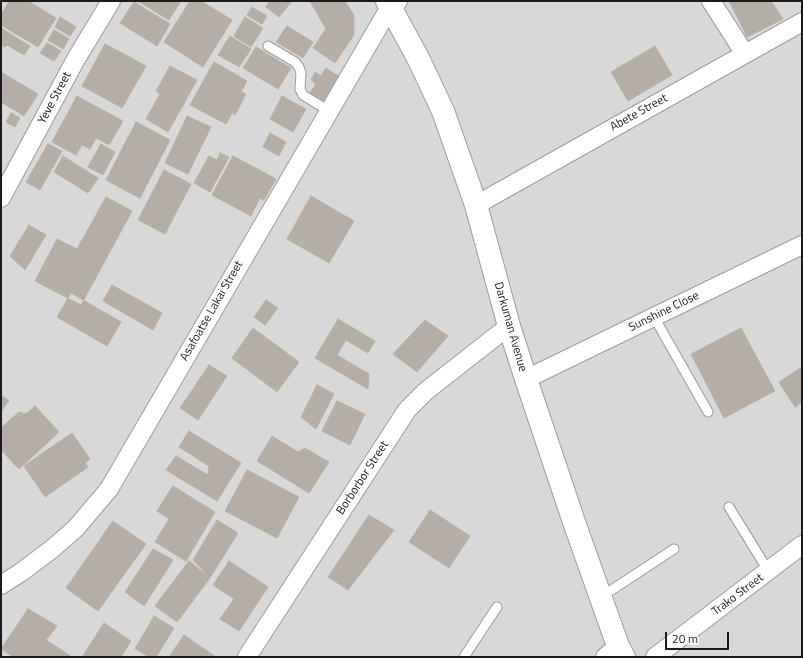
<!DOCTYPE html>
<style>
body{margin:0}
#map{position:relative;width:803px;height:658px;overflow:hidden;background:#ebe9e1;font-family:"Titillium Web",sans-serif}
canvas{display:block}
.frame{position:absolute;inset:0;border:2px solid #1b1b1b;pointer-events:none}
.scale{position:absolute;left:665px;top:632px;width:64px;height:18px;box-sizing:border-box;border:2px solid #1b1b1b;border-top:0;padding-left:5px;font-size:12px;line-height:14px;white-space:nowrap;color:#1b1b1b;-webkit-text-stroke:3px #fff;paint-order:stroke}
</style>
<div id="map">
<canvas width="803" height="658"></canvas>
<div class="frame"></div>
<div class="scale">20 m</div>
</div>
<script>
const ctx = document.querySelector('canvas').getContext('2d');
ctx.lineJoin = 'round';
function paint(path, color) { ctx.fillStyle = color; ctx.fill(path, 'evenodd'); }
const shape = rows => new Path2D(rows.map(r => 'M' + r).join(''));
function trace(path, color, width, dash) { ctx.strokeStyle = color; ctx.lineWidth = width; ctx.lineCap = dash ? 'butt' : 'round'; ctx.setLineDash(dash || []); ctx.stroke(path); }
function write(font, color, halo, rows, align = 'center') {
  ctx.font = font + ' "Titillium Web",sans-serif'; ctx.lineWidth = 4; ctx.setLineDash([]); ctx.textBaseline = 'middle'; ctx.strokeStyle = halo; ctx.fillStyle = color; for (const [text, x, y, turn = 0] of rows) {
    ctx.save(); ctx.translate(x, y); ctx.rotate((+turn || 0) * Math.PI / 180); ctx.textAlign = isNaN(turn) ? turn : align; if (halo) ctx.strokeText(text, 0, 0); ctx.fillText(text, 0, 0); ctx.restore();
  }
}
paint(shape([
 [1,1,802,1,802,657,1,657]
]), '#d8d8d8');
const building = shape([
 [9,1,28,1,56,18,38,47,1,25,1,15,9,1],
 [138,1,181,1,169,20,138,1],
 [190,1,201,1,232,20,203,67,164,42,190,1],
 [270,1,292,1,279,17,266,7,270,1],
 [310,1,345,1,354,15,354,35,335,63,313,48,326,29,310,1],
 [729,1,771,1,783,19,747,37,729,1],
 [134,2,170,24,157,46,120,23,134,2],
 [252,7,267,16,262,24,247,15,252,7],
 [60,17,76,27,70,36,55,27,60,17],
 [245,17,263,28,251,47,234,36,245,17],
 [287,26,313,42,303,58,276,42,287,26],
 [1,28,30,46,24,55,7,45,5,47,1,44,1,28],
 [54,30,69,39,63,49,48,40,54,30],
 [230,36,251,49,239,67,218,55,230,36],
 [47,43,61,51,54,61,40,53,47,43],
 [105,44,146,66,122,108,82,86,105,44],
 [655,46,672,75,628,101,611,72,655,46],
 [256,47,291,68,278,89,243,68,256,47],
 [214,62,247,81,241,92,246,94,235,115,232,113,226,124,190,105,214,62],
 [170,66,197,80,168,132,146,119,160,94,156,91,170,66],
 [326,68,340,77,325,101,310,93,316,84,311,80,315,72,321,76,326,68],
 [1,72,38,94,24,116,1,102,1,72],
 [77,96,123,121,109,145,96,138,90,149,82,145,76,155,52,142,77,96],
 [282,96,306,109,293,132,270,119,282,96],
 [11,113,20,118,15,127,6,122,11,113],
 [187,116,211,127,188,174,165,163,187,116],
 [136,122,170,140,140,198,106,180,136,122],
 [270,133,286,142,279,156,263,147,270,133],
 [48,144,62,151,40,190,26,182,48,144],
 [101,144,115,152,103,175,88,167,101,144],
 [220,153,229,157,210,192,194,183,209,156,217,160,220,153],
 [63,156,98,178,88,193,54,172,63,156],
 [233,156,276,179,264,200,260,198,251,216,212,195,233,156],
 [164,170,191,184,165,234,138,220,164,170],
 [311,196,354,221,329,263,287,239,311,196],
 [106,197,132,211,81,305,35,281,57,239,77,249,106,197],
 [29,225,46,235,25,270,10,256,29,225],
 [112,285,162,313,153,330,103,301,112,285],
 [71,293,121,322,107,346,57,317,71,293],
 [266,300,278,308,265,325,254,317,266,300],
 [338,319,375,341,368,353,346,340,337,355,369,374,368,389,315,358,338,319],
 [425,320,448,336,417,372,393,354,425,320],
 [253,328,299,362,277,392,232,358,253,328],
 [741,328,775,391,724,418,691,354,741,328],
 [209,365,227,376,198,420,180,408,209,365],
 [802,367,802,402,795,407,779,382,802,367],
 [317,385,334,394,316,429,301,417,317,385],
 [1,395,9,401,1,411,1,395],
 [337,401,365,414,350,445,322,431,337,401],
 [35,406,59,432,19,469,1,450,1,428,19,412,26,414,35,406],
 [189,431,241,463,217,501,166,470,176,456,208,475,209,466,179,447,189,431],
 [72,433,90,459,85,463,88,467,45,497,24,466,72,433],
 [272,436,298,452,305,448,329,462,309,493,257,461,272,436],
 [247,470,299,497,277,538,225,511,247,470],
 [173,486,215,512,186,561,155,542,169,519,157,511,173,486],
 [430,510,470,536,449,568,409,542,430,510],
 [369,515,394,530,348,590,328,577,369,515],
 [217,520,238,533,210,578,193,560,217,520],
 [113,521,146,544,98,611,66,588,113,521],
 [153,549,173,560,144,606,125,592,153,549],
 [189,561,210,578,177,622,155,606,189,561],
 [229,561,268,587,239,631,220,619,234,599,213,585,229,561],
 [28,609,57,626,46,640,72,657,13,657,1,649,28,609],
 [154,616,174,628,156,657,149,657,135,649,154,616],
 [104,623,131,641,121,657,82,657,104,623],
 [184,635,216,657,169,657,184,635]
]);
paint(building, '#b4aea7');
trace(building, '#bbb1a5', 1);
const service = shape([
 [268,46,295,62,299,67,301,73,300,89,303,95,329,111],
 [654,317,708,412],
 [729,507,769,572],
 [601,597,674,549],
 [464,657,497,607]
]);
const minor = shape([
 [711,1,745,54],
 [1,198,76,59,111,1],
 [476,205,802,22],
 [526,379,802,245],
 [1,585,20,573,52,549,76,528,109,489,390,7,398,1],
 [247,657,407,410,426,391,509,326],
 [605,657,618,646],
 [655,657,802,545]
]);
const tertiary = shape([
 [387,1,418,58,443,111,476,205,509,326,526,379,574,522,618,646,624,657]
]);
trace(service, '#9c9c9c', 11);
trace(minor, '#9c9c9c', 20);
trace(tertiary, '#9c9c9c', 24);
trace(service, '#fff', 9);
trace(minor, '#fff', 18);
trace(tertiary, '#fff', 22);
write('12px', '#1b1b1b', '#fff', [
 ["Yeve Street",55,98,-62],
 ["Abete Street",639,113,-29],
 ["Asafoatse Lakai Street",212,311,-60],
 ["Sunshine Close",664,312,-26],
 ["Darkuman Avenue",510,327,74],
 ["Borborbor Street",363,478,-57],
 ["Trako Street",738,595,-37]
]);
</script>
